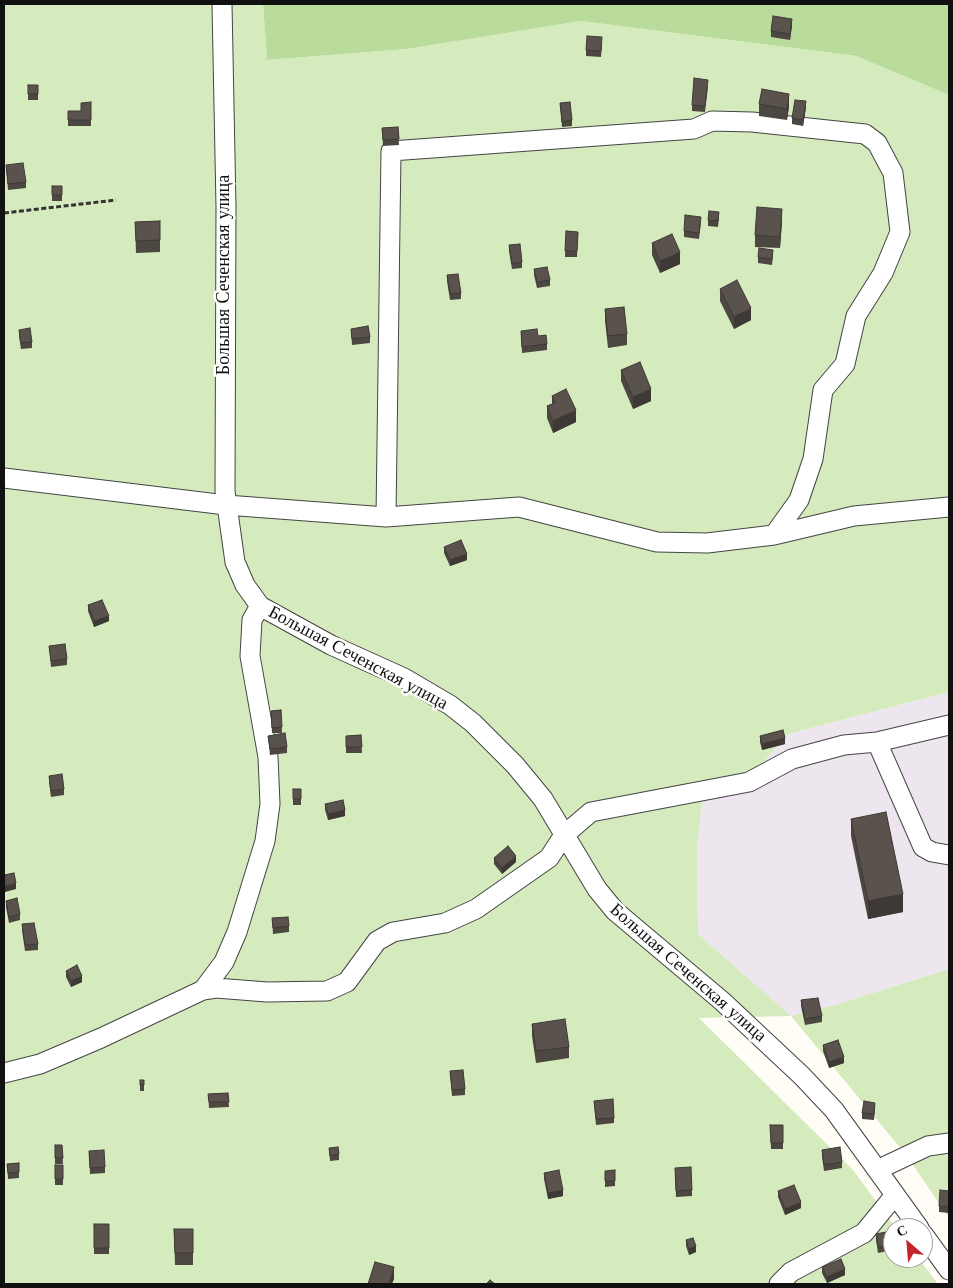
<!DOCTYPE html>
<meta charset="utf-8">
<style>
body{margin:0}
#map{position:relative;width:953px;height:1288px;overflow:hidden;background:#fffdf5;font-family:"Libre Baskerville",serif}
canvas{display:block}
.frame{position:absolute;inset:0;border:5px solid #111;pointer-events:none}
.north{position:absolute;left:883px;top:1218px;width:50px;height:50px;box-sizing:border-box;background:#fff;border:1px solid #a0a0a0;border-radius:50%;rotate:333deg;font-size:14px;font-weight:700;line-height:20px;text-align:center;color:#111}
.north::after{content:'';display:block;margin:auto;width:18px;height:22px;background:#c4262e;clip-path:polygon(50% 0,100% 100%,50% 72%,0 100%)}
</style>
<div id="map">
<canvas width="953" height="1288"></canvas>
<div class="frame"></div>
<div class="north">С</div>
</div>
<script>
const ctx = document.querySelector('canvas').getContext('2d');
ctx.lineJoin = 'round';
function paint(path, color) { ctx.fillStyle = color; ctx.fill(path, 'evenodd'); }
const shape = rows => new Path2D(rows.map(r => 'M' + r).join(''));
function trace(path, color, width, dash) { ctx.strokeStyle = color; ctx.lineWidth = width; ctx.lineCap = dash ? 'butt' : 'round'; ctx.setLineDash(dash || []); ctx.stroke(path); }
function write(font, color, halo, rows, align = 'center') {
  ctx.font = font + ' "Libre Baskerville",serif'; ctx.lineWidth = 5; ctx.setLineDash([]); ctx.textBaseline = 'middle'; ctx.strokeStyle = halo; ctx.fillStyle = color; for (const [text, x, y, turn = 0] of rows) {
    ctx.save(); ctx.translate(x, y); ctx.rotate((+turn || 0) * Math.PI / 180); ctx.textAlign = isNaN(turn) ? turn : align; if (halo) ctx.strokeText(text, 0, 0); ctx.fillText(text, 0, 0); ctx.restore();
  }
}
paint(shape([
 [949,692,949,969,838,1004,791,1016,698,934,697,851,703,789,757,770,788,734]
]), '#eee6ef');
paint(shape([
 [4,4,263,4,267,60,407,49,581,21,856,56,949,95,949,692,788,734,757,770,703,789,697,851,698,934,791,1016,838,1004,949,969,949,1218,907,1156,791,1016,699,1018,853,1170,896,1228,893,1228,893,1258,918,1258,938,1284,4,1284]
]), '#d5ebbd');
paint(shape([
 [263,4,949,4,949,95,856,56,581,21,407,49,267,60]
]), '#b9dc9c');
const minor = shape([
 [222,4,226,207,225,491,235,562,245,585,260,606,331,645,404,678,450,705,473,723,515,765,543,799,597,889,615,911,722,1001,802,1076,834,1110,919,1228],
 [4,478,226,505,386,517,519,507,657,542,707,543,774,535,854,516,949,507],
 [386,517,391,151,694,129,712,121,752,122,865,134,877,143,893,173,900,232,883,273,856,316,845,364,823,390,813,459,799,500,774,535],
 [877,742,923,847,932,852,949,855],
 [203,990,224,962,237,932,265,841,270,804,268,757,250,656,252,620,260,606],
 [4,1073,40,1064,101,1038,203,990,216,988,267,992,327,991,347,982,377,941,393,932,445,923,476,909,549,858,564,835,591,812,749,782,792,759,844,745,877,742,949,725],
 [877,1170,928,1146,949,1143],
 [923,1234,949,1270],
 [779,1284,791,1272,864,1233,895,1195]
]);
trace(minor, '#444', 21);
trace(shape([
 [4,213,116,200]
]), '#333', 3, [5, 2.5]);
trace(minor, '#fff', 19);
paint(shape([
 [792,25,790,40,771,37,771,31],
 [602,43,601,57,586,56,586,50],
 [28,85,38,85,38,100,28,100],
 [708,86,705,112,692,111,692,105],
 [91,102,91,126,68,126,68,111,81,111],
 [560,103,572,120,572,126,562,127],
 [759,104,789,106,787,120,759,116],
 [806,107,803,126,792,124,792,118],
 [398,127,399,145,383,146,382,128],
 [6,165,26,182,26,188,8,190],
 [52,186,62,186,62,201,52,201],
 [719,218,718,227,708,226,708,220],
 [160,221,160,252,136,253,135,222],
 [782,221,780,248,755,247,755,235],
 [701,222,699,239,684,237,684,231],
 [566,231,578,232,577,257,565,257],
 [652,243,680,264,660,273,652,255],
 [509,245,522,262,522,268,512,269,509,251],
 [773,256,772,265,758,263,758,257],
 [534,269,550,280,550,286,537,288,534,275],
 [447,275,461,293,461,299,450,300,447,281],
 [720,289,751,320,734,329,720,301],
 [605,309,627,334,627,345,608,348,605,321],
 [351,329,370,337,370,343,352,345],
 [19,330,32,342,32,348,21,349,19,336],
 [521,331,538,336,547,344,547,350,522,353],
 [621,370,651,401,633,409,621,381],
 [552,396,576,422,553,433,547,418,547,406,552,404],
 [444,547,467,560,450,566,444,553],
 [88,605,109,621,94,627,88,611],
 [49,646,67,659,67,665,51,667],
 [281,710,282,733,272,733,271,711],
 [361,735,362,753,346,753,346,736],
 [268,736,287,747,287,753,270,755],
 [760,736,785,744,762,750,760,742],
 [49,776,64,789,64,795,51,797,49,782],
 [293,789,301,789,301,805,293,805],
 [325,804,345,816,328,820,325,810],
 [851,819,903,912,868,919,851,836],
 [494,858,516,862,502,874,494,864],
 [6,901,20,914,20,920,9,923,6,907],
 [272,918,289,926,289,932,273,934],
 [22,924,38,944,38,950,25,951,22,930],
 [66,971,82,982,71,987,66,977],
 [801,1000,822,1016,822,1022,805,1025,801,1006],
 [532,1024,569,1047,569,1058,536,1063,532,1036],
 [823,1045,844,1063,829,1068,823,1051],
 [450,1071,465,1089,465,1095,452,1096],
 [140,1080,144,1080,144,1091,140,1091],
 [228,1093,229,1107,209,1108,208,1094],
 [594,1101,614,1118,614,1123,596,1125],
 [875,1109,874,1120,862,1119,862,1113],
 [770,1125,783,1125,783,1149,771,1149],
 [55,1145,62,1145,63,1164,55,1164],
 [329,1148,339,1154,339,1160,330,1161],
 [822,1150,842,1162,842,1168,824,1171,822,1156],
 [89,1151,105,1167,105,1173,90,1174],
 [19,1163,19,1178,8,1179,7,1164],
 [55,1165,63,1165,63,1185,55,1185],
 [615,1170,615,1186,605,1187,605,1171],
 [544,1173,563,1196,548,1199,544,1179],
 [675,1173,692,1190,692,1196,676,1197],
 [778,1191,801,1208,785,1215,778,1197],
 [949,1191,949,1213,939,1212,939,1206],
 [94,1224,109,1224,109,1254,94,1254],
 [174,1229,193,1229,193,1265,175,1265],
 [876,1234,893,1241,893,1250,878,1253,876,1240],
 [686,1240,696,1252,689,1255,686,1246],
 [822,1267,845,1275,827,1283,822,1273]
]), '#4d4742');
paint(shape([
 [792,19,792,25,790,40,790,34],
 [789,94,789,106,787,120,787,109],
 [806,101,806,107,803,126,803,120],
 [782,209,782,221,780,248,780,237],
 [680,252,680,264,660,273,660,261],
 [751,308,751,320,734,329,734,317],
 [651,389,651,401,633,409,633,397],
 [576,410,576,422,553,433,553,421],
 [467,554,467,560,450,566,450,560],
 [109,616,109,621,94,627,94,621],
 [785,738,785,744,762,750,762,744],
 [345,810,345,816,328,820,328,814],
 [516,856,516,862,502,874,502,868],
 [16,883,16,889,5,892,5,886],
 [903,894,903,912,868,919,868,901],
 [82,976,82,982,71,987,71,981],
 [844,1057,844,1063,829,1068,829,1062],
 [563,1190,563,1196,548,1199,548,1193],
 [801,1202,801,1208,785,1215,785,1209],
 [696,1246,696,1252,689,1255,689,1249],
 [394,1267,394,1279,392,1284,389,1284],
 [845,1269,845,1275,827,1283,827,1277]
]), '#3f3936');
const building = shape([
 [773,16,792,19,790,34,771,31,773,16],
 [587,36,602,37,601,51,586,50,587,36],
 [694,78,708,80,705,106,692,105,694,78],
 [28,85,38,85,38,94,28,94,28,85],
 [762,89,789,94,787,109,759,104,762,89],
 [795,100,806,101,803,120,792,118,795,100],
 [91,102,91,120,68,120,68,111,81,111,81,103,91,102],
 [570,102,572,120,562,122,560,103,570,102],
 [398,127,399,139,383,140,382,128,398,127],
 [23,163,26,182,8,184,6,165,23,163],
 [52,186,62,186,62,195,52,195,52,186],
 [757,207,782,209,780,237,755,235,757,207],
 [709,211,719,212,718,221,708,220,709,211],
 [685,215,701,217,699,233,684,231,685,215],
 [160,221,160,240,136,241,135,222,160,221],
 [566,231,578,232,577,251,565,251,566,231],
 [672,234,680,252,660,261,652,243,672,234],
 [520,244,522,262,512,264,509,245,520,244],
 [759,248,773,250,772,259,758,257,759,248],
 [547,267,550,280,537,282,534,269,547,267],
 [458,274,461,293,450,294,447,275,458,274],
 [737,280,751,308,734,317,720,289,737,280],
 [624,307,627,334,608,336,605,309,624,307],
 [368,326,370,337,352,339,351,329,368,326],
 [30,328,32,342,21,343,19,330,30,328],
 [537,329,538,336,546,335,547,344,522,347,521,331,537,329],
 [640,362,651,389,633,397,621,370,640,362],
 [566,389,576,410,553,421,547,406,555,403,552,396,566,389],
 [461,540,467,554,450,560,444,547,461,540],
 [102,600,109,616,94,621,88,605,102,600],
 [65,644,67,659,51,661,49,646,65,644],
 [281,710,282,727,272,728,271,711,281,710],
 [783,730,785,738,762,744,760,736,783,730],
 [285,733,287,747,270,749,268,736,285,733],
 [361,735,362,747,346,747,346,736,361,735],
 [62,774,64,789,51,791,49,776,62,774],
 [293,789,301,789,301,799,293,799,293,789],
 [343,800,345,810,328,814,325,804,343,800],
 [886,812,903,894,868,901,851,819,886,812],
 [508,846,516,856,502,868,494,858,508,846],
 [14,873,16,883,5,886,4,875,14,873],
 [17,898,20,914,9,917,6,901,17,898],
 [288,917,289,926,273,928,272,918,288,917],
 [34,923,38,944,25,945,22,924,34,923],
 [77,965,82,976,71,981,66,971,77,965],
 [818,998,822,1016,805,1019,801,1000,818,998],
 [565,1019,569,1047,536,1051,532,1024,565,1019],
 [838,1040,844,1057,829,1062,823,1045,838,1040],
 [463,1070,465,1089,452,1090,450,1071,463,1070],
 [140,1080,144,1080,144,1085,140,1085,140,1080],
 [228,1093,229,1102,209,1102,208,1094,228,1093],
 [613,1099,614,1118,596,1119,594,1101,613,1099],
 [864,1101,875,1103,874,1114,862,1113,864,1101],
 [770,1125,783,1125,783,1143,771,1143,770,1125],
 [55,1145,62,1145,63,1158,55,1158,55,1145],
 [338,1147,339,1154,330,1156,329,1148,338,1147],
 [840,1147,842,1162,824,1165,822,1150,840,1147],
 [104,1150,105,1167,90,1168,89,1151,104,1150],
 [19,1163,19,1172,8,1173,7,1164,19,1163],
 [55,1165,63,1165,63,1179,55,1179,55,1165],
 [691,1167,692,1190,676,1191,675,1168,691,1167],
 [559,1170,563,1190,548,1193,544,1173,559,1170],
 [615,1170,615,1181,605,1181,605,1171,615,1170],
 [794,1185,801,1202,785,1209,778,1191,794,1185],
 [940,1190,949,1191,949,1207,939,1206,940,1190],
 [94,1224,109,1224,109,1248,94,1248,94,1224],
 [174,1229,193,1229,193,1253,175,1253,174,1229],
 [891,1231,893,1244,878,1247,876,1234,891,1231],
 [693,1238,696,1246,689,1249,686,1240,693,1238],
 [841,1259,845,1269,827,1277,822,1267,841,1259],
 [375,1262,394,1267,389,1284,368,1284,375,1262],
 [490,1280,495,1284,486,1284,490,1280]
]);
paint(building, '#5a524d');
trace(building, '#3f3936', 1);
write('18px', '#111', '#fff', [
 ["Большая Сеченская улица",224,275,-90],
 ["Большая Сеченская улица",358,658,28],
 ["Большая Сеченская улица",688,973,41]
]);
</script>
